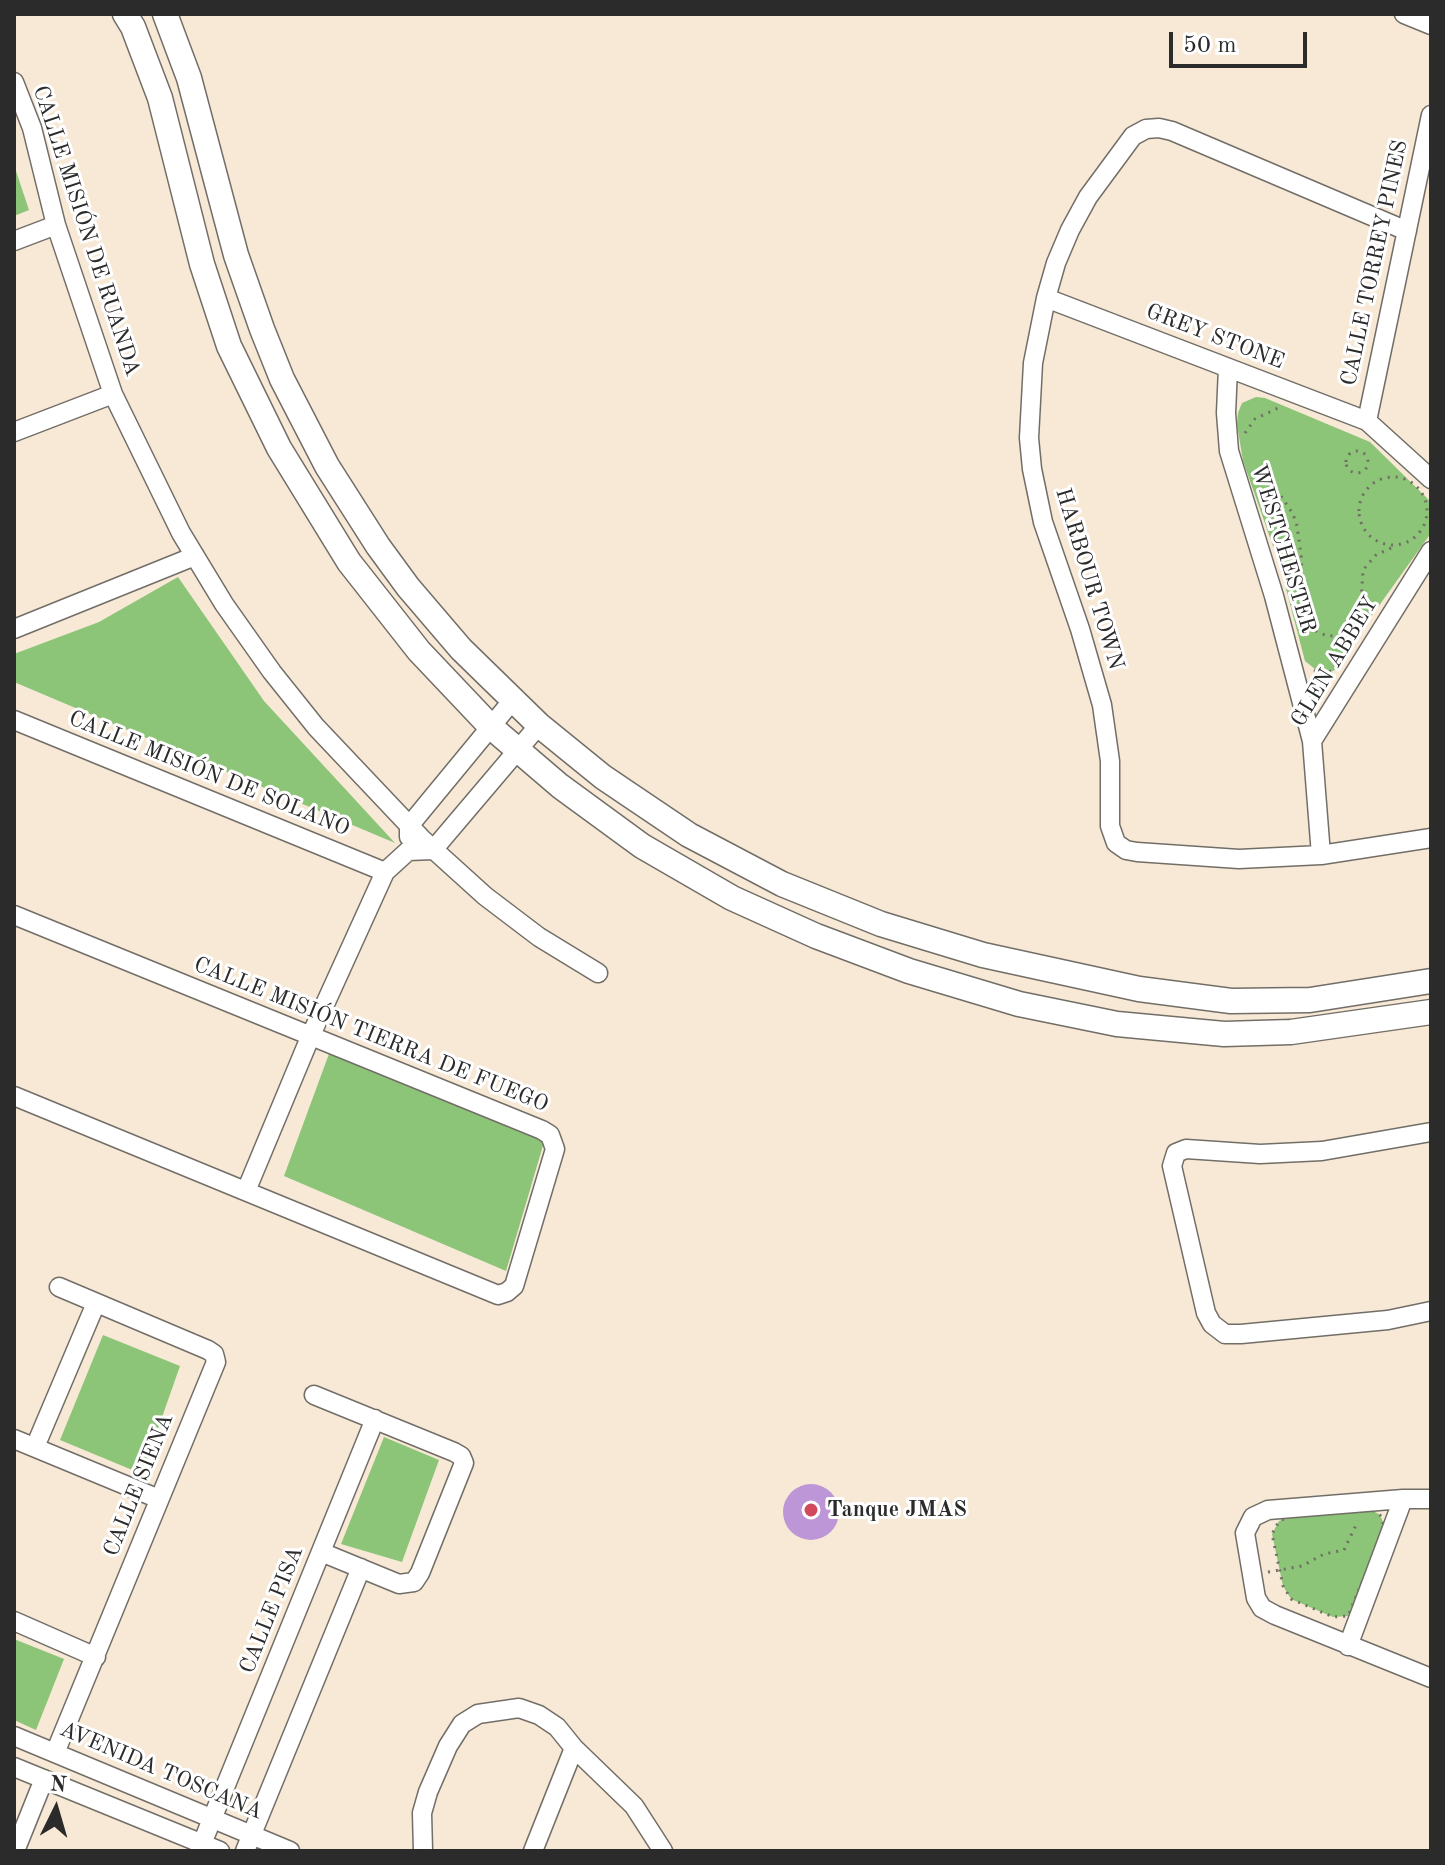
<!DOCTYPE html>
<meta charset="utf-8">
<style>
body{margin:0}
#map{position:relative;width:1445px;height:1865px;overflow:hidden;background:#f7e9d6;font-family:"Old Standard TT",serif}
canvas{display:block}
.frame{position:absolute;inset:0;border:16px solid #2b2b2b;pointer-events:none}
.north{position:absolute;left:16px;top:1769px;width:80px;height:80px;-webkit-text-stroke:6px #fff;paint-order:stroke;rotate:5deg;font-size:22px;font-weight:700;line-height:32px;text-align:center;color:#2b2b2b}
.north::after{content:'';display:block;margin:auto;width:28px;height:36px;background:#2b2b2b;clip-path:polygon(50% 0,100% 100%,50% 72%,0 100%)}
.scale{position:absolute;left:1169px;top:32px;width:138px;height:36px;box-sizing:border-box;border:4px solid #2b2b2b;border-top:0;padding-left:10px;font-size:24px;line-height:28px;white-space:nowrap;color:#2b2b2b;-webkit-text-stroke:6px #fff;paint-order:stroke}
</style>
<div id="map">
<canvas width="1445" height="1865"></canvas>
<div class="frame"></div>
<div class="north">N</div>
<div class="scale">50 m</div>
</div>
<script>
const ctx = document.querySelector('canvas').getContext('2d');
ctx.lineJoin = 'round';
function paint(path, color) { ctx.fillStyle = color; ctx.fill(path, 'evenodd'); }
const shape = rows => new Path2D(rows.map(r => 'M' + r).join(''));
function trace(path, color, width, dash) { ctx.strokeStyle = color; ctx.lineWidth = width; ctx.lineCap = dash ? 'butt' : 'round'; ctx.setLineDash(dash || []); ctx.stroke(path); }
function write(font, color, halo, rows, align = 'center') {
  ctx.font = font + ' "Old Standard TT",serif'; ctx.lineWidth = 6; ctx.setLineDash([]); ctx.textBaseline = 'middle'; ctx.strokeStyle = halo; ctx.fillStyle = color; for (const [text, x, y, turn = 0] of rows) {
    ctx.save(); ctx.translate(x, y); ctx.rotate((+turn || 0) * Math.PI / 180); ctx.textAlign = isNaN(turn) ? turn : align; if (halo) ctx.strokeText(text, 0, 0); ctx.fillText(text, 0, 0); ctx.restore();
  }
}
paint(shape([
 [14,165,29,210,14,216],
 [1256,397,1265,398,1370,442,1431,502,1431,533,1358,635,1340,667,1333,671,1320,673,1305,661,1280,566,1243,461,1237,424,1238,413,1242,403],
 [178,577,264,701,395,843,14,682,14,654,99,622],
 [333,1043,547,1132,506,1271,284,1176],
 [103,1335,180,1366,142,1474,60,1440],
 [384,1437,439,1460,402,1562,341,1544],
 [1372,1510,1380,1515,1383,1522,1383,1532,1348,1616,1333,1617,1291,1599,1283,1586,1272,1534,1279,1521,1291,1516],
 [14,1639,64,1659,36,1730,14,1720]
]), '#8cc478');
paint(shape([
 '783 1512a28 28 0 1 1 56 0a28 28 0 1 1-56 0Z'
]), '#bd96d8');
const minor = shape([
 [1404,14,1431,25],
 [14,82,32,128,56,225,113,394,181,533,224,604,272,672,316,727,422,839,485,896,539,937,598,973],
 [1407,231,1172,131,1159,128,1146,129,1133,136,1088,197,1070,230,1056,263,1046,298,1033,363,1029,438,1032,469,1043,522,1080,629,1102,705,1110,761,1110,826,1116,843,1126,850,1137,852,1239,859,1321,855,1431,838],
 [14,241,56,225],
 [1046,298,1367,421,1431,479],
 [1228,368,1226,413,1229,451,1274,596,1312,741,1321,855],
 [1367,421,1431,115],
 [14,432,113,394],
 [14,629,195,556],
 [14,720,385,872],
 [1312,741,1431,551],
 [409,837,409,826,512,701],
 [14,915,542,1130,550,1135,555,1149,514,1286,507,1292,498,1295,14,1096],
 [1431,1132,1322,1151,1260,1154,1186,1149,1176,1153,1172,1166,1206,1313,1212,1324,1225,1334,1241,1334,1388,1320,1431,1311],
 [246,1191,311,1035,385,872,408,851,433,850,539,725],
 [314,1395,454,1452,461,1456,464,1463,420,1573,414,1582,399,1584,321,1552],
 [14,1439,159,1499],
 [35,1447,96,1303],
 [1431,1499,1403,1499,1268,1510,1253,1517,1245,1533,1256,1598,1262,1608,1275,1615,1431,1678],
 [14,1621,96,1657],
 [1348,1646,1403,1499],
 [14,1736,290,1851],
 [55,1753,216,1362,214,1354,208,1350,59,1287],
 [14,1767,220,1851],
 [15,1851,44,1779],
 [199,1851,375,1419],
 [245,1851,361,1568],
 [423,1851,422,1813,428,1792,448,1746,462,1724,478,1714,519,1708,539,1715,557,1727,574,1748,634,1806,663,1851],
 [533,1851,574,1748]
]);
const major = shape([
 [125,14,133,27,160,98,202,264,229,346,279,448,349,562,419,651,491,727,560,786,642,846,732,898,816,936,909,971,1019,1004,1117,1024,1224,1034,1291,1032,1431,1012],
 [165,14,189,78,236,255,262,329,282,379,327,466,378,546,408,587,461,649,539,725,603,777,689,835,782,884,881,924,983,955,1139,989,1231,1001,1310,1000,1431,981]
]);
trace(minor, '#726e67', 21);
trace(major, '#726e67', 27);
trace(shape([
 [1245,433,1255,419,1280,407],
 '1346 462a11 11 0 1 1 22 0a11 11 0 1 1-22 0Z',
 [1257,476,1275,487,1293,514,1297,526,1302,562,1298,581,1292,589],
 '1359 511a34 34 0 1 1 68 0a34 34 0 1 1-68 0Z',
 [1370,612,1361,602,1363,570,1376,555,1393,547],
 [1301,624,1327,636,1358,635],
 [1314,670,1320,673,1333,671],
 [1365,1509,1372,1510,1380,1515,1383,1522,1383,1532,1348,1616,1333,1617,1291,1599,1283,1586,1272,1534,1279,1521,1291,1516,1365,1509],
 [1268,1572,1302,1566,1324,1554,1344,1550,1358,1521]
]), '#726e67', 3, [2, 6]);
trace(minor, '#fff', 18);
trace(major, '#fff', 24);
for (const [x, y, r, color] of [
 [811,1510,8,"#d1495b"]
]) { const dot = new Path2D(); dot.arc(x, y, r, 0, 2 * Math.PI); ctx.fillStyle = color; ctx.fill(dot); trace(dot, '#fff', 3); }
write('22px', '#2b2b2b', '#fff', [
 ["CALLE MISIÓN DE RUANDA",86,231,72],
 ["CALLE TORREY PINES",1375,263,-78],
 ["GREY STONE",1215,337,21],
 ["WESTCHESTER",1283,549,73],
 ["HARBOUR TOWN",1089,579,73],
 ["GLEN ABBEY",1335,662,-59],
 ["CALLE MISIÓN DE SOLANO",209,774,22],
 ["CALLE MISIÓN TIERRA DE FUEGO",371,1035,22],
 ["CALLE SIENA",139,1485,-68],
 ["CALLE PISA",272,1610,-68],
 ["AVENIDA TOSCANA",161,1771,23]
]);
write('bold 22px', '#2b2b2b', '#fff', [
 ["Tanque JMAS",827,1510]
], 'left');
</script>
